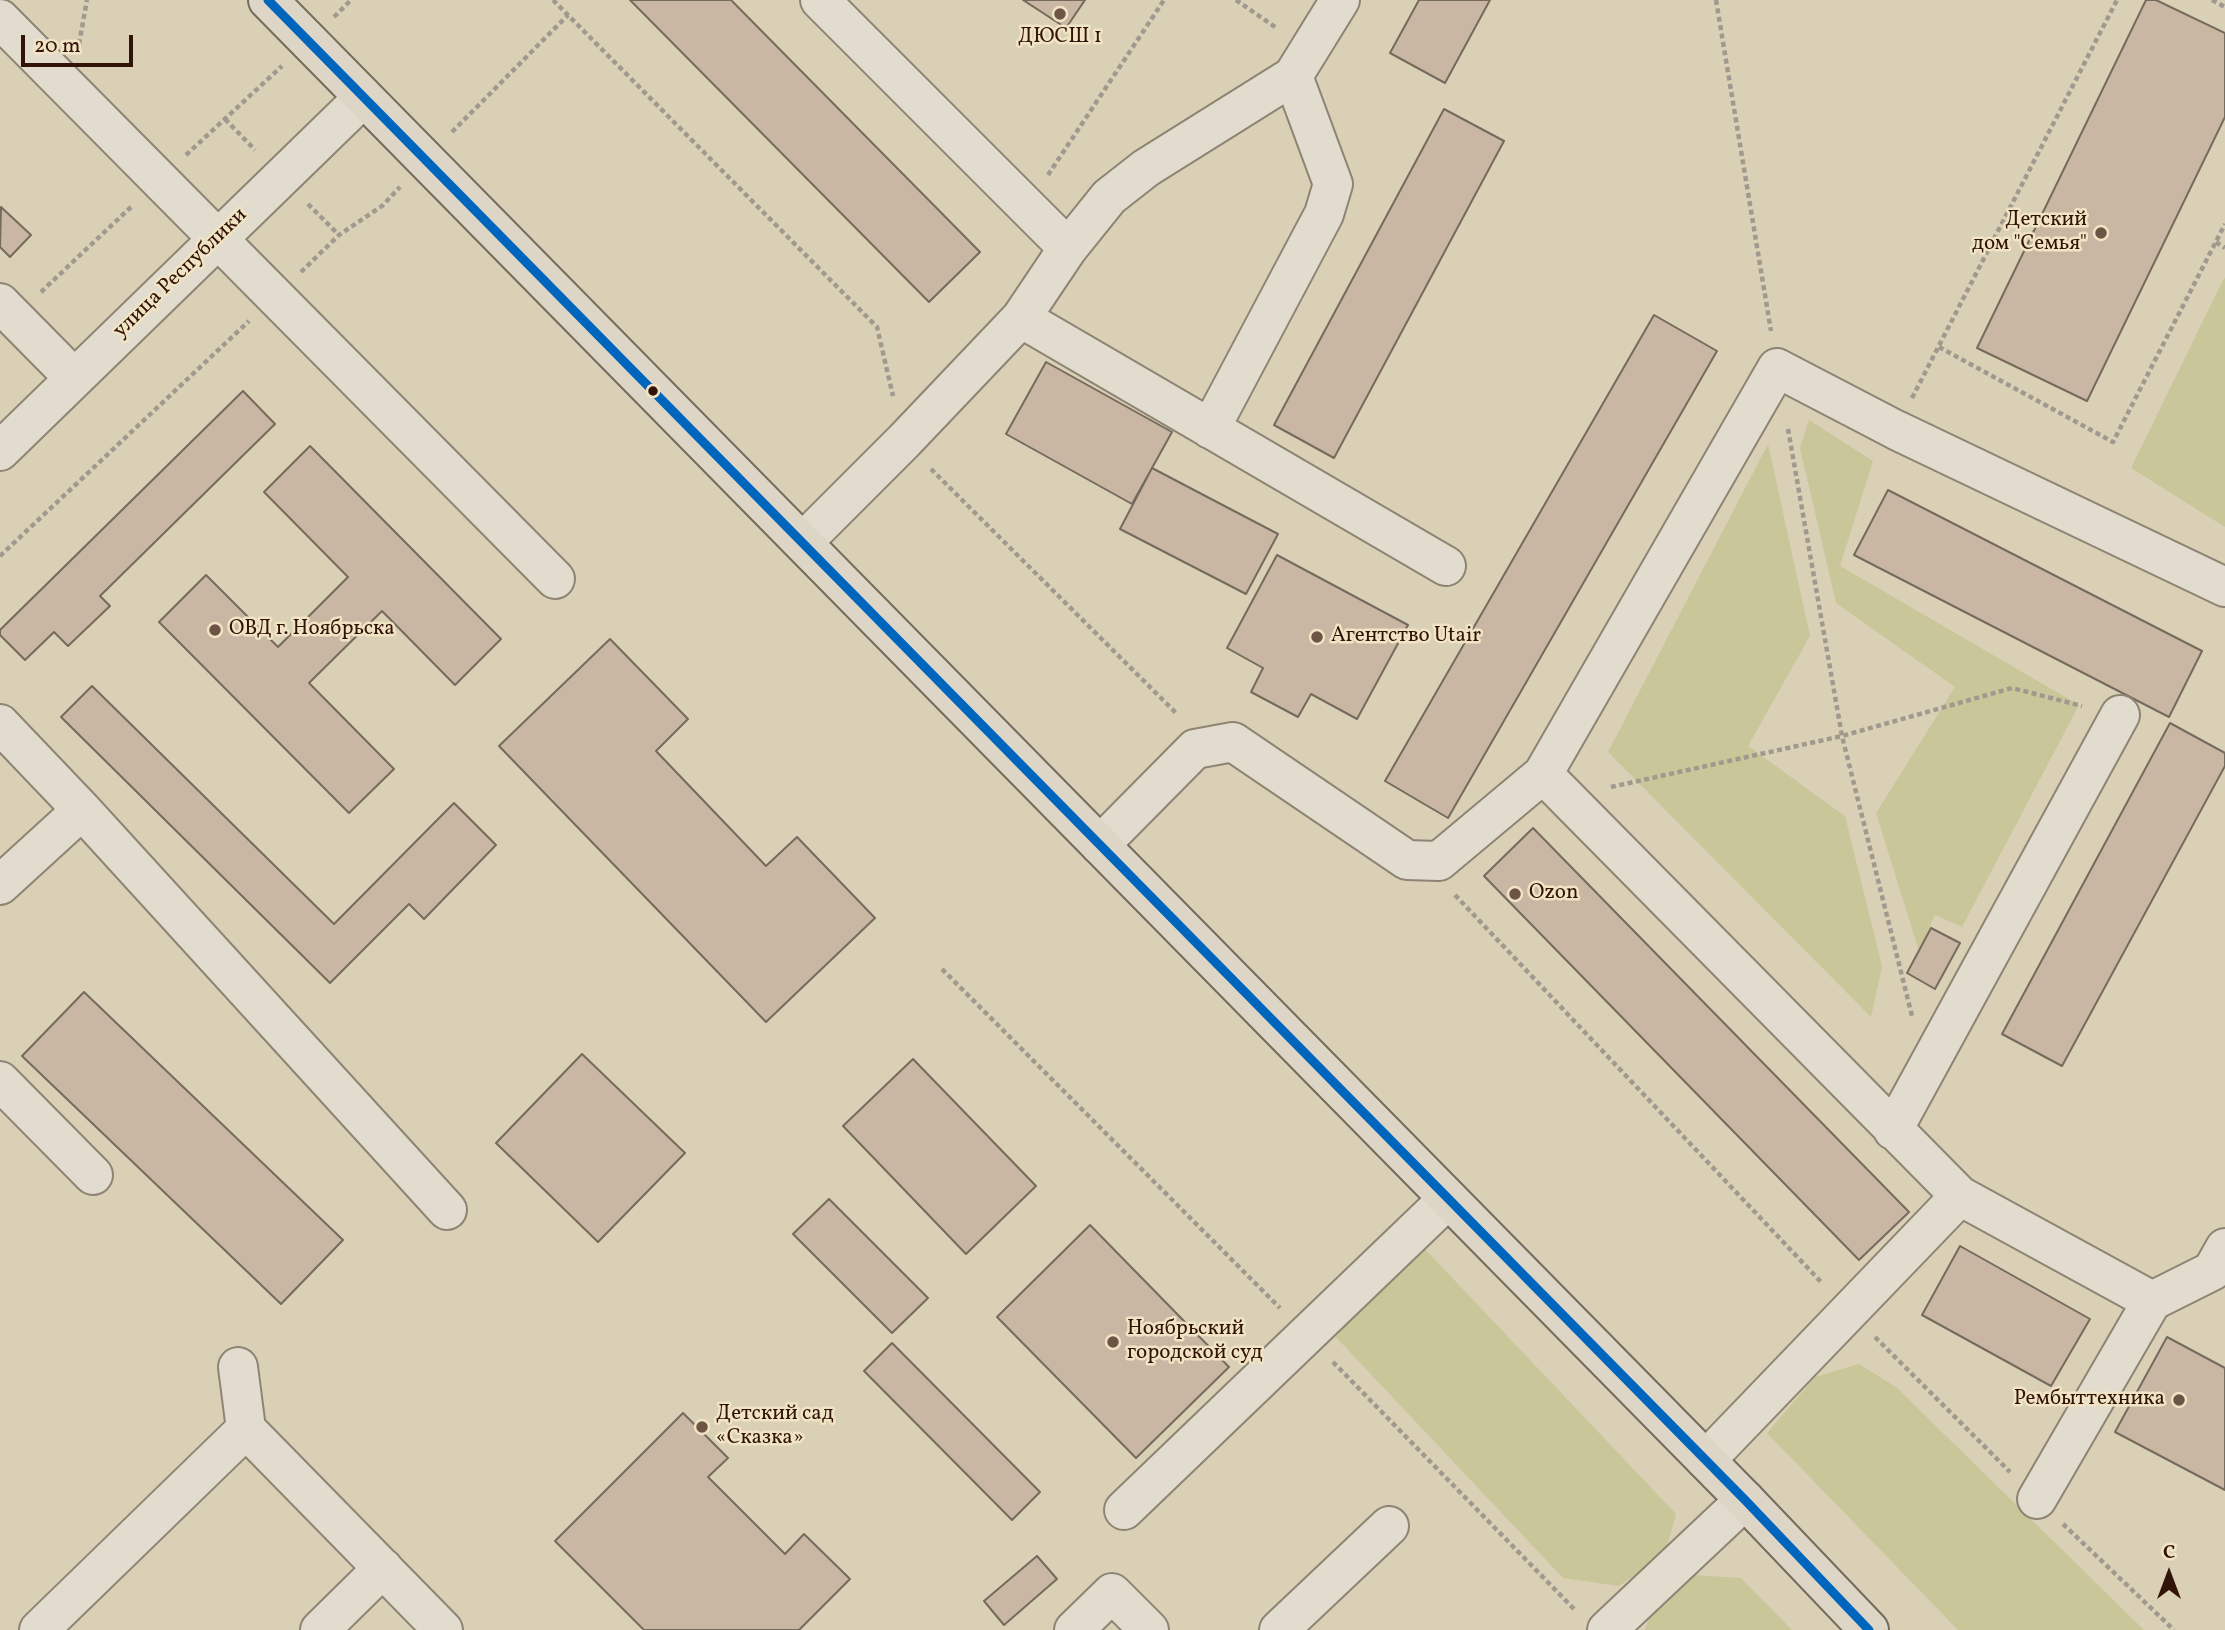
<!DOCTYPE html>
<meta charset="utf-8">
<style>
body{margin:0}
#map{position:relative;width:2225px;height:1630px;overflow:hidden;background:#dad0b5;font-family:Vollkorn,serif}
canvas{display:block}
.north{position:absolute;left:2134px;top:1539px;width:70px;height:70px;-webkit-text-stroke:5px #f1e4c5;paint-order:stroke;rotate:0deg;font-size:19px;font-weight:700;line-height:28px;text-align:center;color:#311307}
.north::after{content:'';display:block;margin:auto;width:24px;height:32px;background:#311307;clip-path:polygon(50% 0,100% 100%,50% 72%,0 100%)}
.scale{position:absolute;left:21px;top:35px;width:112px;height:32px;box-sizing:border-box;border:4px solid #311307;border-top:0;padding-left:9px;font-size:21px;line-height:24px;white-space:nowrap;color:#311307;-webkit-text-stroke:5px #f1e4c5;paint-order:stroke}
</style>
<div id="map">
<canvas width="2225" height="1630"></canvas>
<div class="north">С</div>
<div class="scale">20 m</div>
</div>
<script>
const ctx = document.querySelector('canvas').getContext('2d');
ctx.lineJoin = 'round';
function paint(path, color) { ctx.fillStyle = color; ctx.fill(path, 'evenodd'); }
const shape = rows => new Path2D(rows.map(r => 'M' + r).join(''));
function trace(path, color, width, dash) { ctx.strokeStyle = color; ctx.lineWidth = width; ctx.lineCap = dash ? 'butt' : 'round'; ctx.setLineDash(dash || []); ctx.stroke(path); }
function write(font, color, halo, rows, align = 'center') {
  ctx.font = font + ' Vollkorn,serif'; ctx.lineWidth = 5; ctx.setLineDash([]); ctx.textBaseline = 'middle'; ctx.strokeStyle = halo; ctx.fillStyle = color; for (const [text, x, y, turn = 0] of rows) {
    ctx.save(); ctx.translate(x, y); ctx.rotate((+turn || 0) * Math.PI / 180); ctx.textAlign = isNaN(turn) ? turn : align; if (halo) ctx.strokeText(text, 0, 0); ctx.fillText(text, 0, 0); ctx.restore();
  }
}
paint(shape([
 [2224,278,2225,278,2225,527,2131,468],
 [1809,420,1873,461,1840,566,2079,705,1962,927,1935,915,1919,951,1876,813,1955,687,1836,603,1800,448],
 [1768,444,1810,636,1748,746,1845,816,1882,966,1871,1017,1608,752],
 [1422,1246,1676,1514,1665,1554,1619,1586,1563,1578,1331,1332],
 [1859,1364,1896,1387,2144,1630,1958,1630,1767,1433,1815,1377],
 [1693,1575,1741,1578,1792,1630,1645,1630,1651,1611]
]), '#c9c69a');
const building = shape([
 [630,0,731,0,980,252,929,302,630,0],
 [1023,0,1085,0,1066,28,1023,0],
 [1419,0,1490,0,1445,83,1390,53,1419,0],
 [2146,0,2156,0,2225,33,2225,117,2087,401,1977,348,2146,0],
 [1444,109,1504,141,1334,458,1274,425,1444,109],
 [1,207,31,235,10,257,0,247,1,207],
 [1654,315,1717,351,1448,818,1385,781,1654,315],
 [1046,362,1172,432,1132,504,1006,434,1046,362],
 [243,391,275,424,100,596,110,606,68,646,54,632,25,660,0,635,0,630,243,391],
 [310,446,501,639,455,685,382,611,309,683,394,769,349,813,159,622,206,575,278,647,348,577,264,492,310,446],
 [1152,468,1278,534,1246,594,1120,529,1152,468],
 [1888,490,2202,651,2169,717,1854,555,1888,490],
 [1277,555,1408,625,1357,719,1311,694,1298,717,1251,692,1263,668,1227,648,1277,555],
 [610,639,688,719,656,751,766,866,797,837,875,918,766,1022,499,746,610,639],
 [92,686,334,924,454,803,496,845,424,919,409,904,330,983,61,717,92,686],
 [2170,723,2225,753,2225,766,2062,1066,2002,1034,2170,723],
 [1533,828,1909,1212,1859,1260,1484,876,1533,828],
 [1931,928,1960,943,1935,989,1907,973,1931,928],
 [84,992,343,1240,281,1304,22,1056,84,992],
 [582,1054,685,1153,598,1242,496,1143,582,1054],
 [913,1059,1036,1186,966,1254,843,1126,913,1059],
 [829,1199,928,1298,892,1333,793,1234,829,1199],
 [1090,1225,1229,1367,1136,1458,997,1317,1090,1225],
 [1960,1246,2090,1319,2051,1386,1922,1315,1960,1246],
 [2167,1337,2225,1368,2225,1490,2115,1432,2167,1337],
 [892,1343,1040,1492,1012,1520,864,1371,892,1343],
 [683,1413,728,1458,708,1477,785,1554,804,1534,850,1579,799,1630,644,1630,555,1541,683,1413],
 [1037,1556,1057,1579,1004,1625,984,1601,1037,1556]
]);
paint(building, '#c9b7a4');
trace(building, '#756b5d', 2);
const minor = shape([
 [0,19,555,579],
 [1068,248,1109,197,1146,168,1293,76],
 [0,303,74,378],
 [1021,318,1446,566],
 [1210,429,1324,214,1333,184,1293,76,1340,0],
 [0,451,363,98],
 [803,542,904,441,1021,318,1068,248,820,0],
 [0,724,82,810,447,1210],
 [1100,845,1195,749,1233,742,1407,860,1439,861,1543,774],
 [0,885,82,810],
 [0,1081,93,1175],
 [1893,1130,2120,715],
 [1960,1196,2152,1301],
 [238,1367,246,1429,443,1630],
 [1706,1460,1960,1196,1543,774,1777,368,1896,430,2225,587],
 [2037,1499,2152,1301,2212,1271,2225,1248],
 [1124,1510,1448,1199],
 [39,1630,246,1429],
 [320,1630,383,1568],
 [1074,1630,1112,1593,1149,1630],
 [1279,1630,1389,1526],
 [1607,1630,1745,1500]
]);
const major = shape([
 [268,0,1745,1500,1869,1630]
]);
trace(minor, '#8e8474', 42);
trace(major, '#756b5d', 42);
trace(shape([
 [553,0,877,327,893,396],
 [1236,0,1278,29],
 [1716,0,1771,331],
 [2212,0,2225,7],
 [334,17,351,0],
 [79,44,87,0],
 [225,119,255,150],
 [452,132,568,15],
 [186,155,282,66],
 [1048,175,1164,0],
 [308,204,339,235],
 [2216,242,2225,248],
 [301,272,339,235,382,206,400,187],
 [41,292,131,207],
 [1939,347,2113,442,2225,224],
 [1912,398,2117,0],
 [1788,429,1842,736,1912,1016],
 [931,469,1178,715],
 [0,556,249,321],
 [1611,787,1842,736,2012,688,2082,706],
 [1455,895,1822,1283],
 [942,969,1280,1308],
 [1875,1337,2010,1472],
 [1333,1362,1576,1611],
 [2063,1524,2174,1630]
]), '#a0998e', 4.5, [5, 3.5]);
trace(minor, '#e2dcce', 38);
trace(major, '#ddd6c7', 38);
trace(shape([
 [268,0,1745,1500,1869,1630]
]), '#0065bd', 9);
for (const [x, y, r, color] of [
 [1060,14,7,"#6c5544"],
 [2101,233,7,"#6c5544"],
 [653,391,6,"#311307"],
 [215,630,7,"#6c5544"],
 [1317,637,7,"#6c5544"],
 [1515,894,7,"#6c5544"],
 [1113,1342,7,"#6c5544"],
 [2179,1400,7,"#6c5544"],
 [702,1427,7,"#6c5544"]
]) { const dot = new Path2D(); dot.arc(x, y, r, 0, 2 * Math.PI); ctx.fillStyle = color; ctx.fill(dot); trace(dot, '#f1e4c5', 2.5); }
write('21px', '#311307', '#f1e4c5', [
 ["ДЮСШ 1",1060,38,"center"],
 ["Детский",2087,221,"right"],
 ["дом \"Семья\"",2087,245,"right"],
 ["ОВД г. Ноябрьска",229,630],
 ["Агентство Utair",1331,637],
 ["Ozon",1529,894],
 ["Ноябрьский",1127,1330],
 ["городской суд",1127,1354],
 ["Рембыттехника",2165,1400,"right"],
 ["Детский сад",716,1415],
 ["«Сказка»",716,1439]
], 'left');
write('21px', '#311307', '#f1e4c5', [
 ["улица Республики",181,274,-44]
]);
</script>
